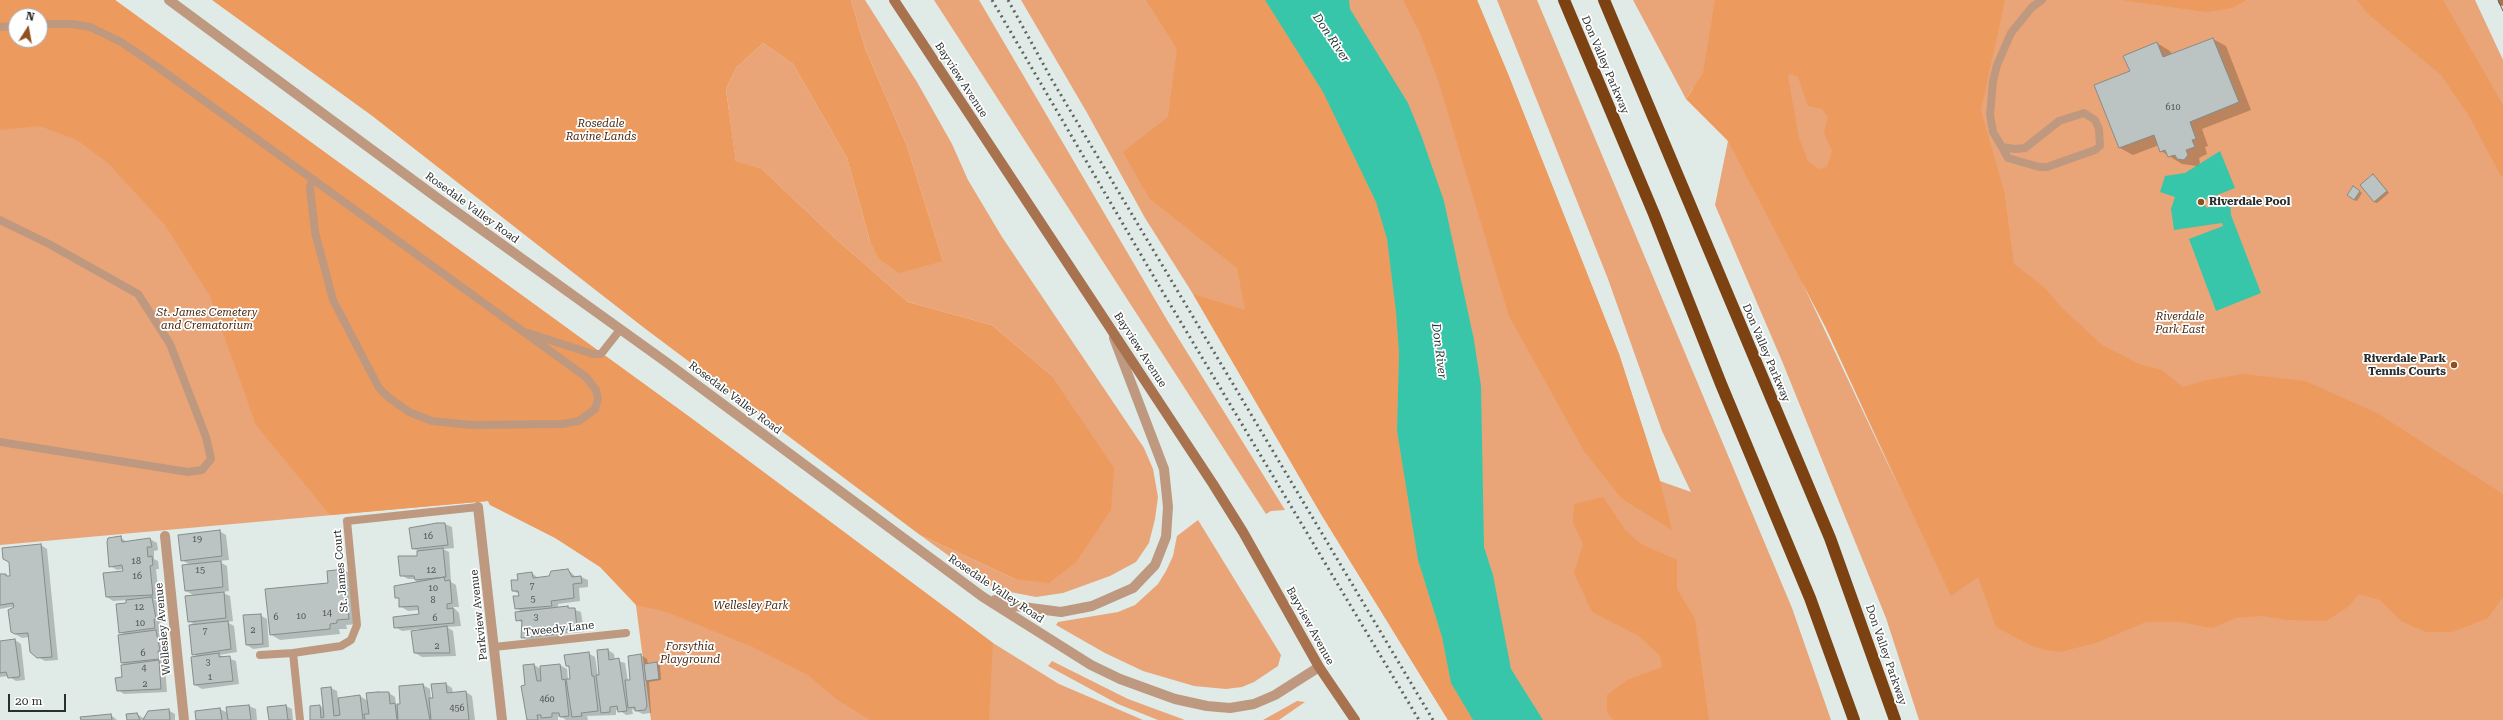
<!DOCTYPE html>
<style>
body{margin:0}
#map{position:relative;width:2503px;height:720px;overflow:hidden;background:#e0eae7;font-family:"Roboto Serif",serif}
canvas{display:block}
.north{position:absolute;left:8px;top:8px;width:40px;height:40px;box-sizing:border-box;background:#fff;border:1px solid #aaabab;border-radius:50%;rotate:11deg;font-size:11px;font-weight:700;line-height:16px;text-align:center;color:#2a2e2c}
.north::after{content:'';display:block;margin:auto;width:14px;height:18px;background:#91501c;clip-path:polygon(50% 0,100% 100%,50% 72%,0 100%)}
.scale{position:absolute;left:8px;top:694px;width:58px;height:18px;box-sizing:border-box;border:2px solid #2a2e2c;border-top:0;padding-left:5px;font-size:12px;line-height:14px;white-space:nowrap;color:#2a2e2c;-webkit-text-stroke:3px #fff;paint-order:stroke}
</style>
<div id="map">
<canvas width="2503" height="720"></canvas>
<div class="north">N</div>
<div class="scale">20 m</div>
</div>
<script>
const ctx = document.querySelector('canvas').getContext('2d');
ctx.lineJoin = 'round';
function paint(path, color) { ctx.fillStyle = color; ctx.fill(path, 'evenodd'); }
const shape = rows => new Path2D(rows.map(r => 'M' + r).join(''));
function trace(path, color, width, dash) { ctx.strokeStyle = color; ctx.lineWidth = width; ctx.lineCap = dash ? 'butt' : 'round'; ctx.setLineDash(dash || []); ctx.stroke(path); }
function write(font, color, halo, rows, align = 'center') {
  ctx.font = font + ' "Roboto Serif",serif'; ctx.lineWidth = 3.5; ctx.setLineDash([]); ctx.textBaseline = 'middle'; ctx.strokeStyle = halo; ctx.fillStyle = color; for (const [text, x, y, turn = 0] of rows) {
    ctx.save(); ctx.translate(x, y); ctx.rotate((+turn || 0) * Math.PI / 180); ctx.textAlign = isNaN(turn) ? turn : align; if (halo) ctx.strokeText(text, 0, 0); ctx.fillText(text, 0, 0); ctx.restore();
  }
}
paint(shape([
 [0,0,115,0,691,418,993,643,1059,684,1143,720,651,720,625,522,490,505,488,501,0,545],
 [16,16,40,16,40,40,16,40],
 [851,0,865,0,917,82,952,144,968,180,1002,237,1144,448,1153,469,1158,497,1155,519,1149,543,1136,562,1110,576,1063,593,1036,597,995,589,920,535,1015,579,1051,375,992,325,908,302,836,239,761,168,736,163,726,89,736,68,763,43,793,64,847,158,870,241,943,261,907,146,865,48],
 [934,0,979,0,1167,320,1285,510,1271,511,1266,514],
 [1021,0,1477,0,1508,74,1619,354,1660,481,1691,492,1662,431,1608,279,1497,0,1537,0,1792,608,1831,720,1448,720,1321,514,1193,294,1145,218,1086,111],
 [1633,0,2475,0,2503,60,2503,720,1919,720,1886,618,1782,361,1715,205,1728,141,1692,95,1693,88,1686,99],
 [1802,282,1826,328,1901,492],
 [1198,520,1281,655,1278,666,1254,682,1242,687,1226,689,1194,686,1143,671,1105,653,1056,625,1058,622,1118,612,1135,605,1158,584,1166,571,1173,556,1177,536],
 [1052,661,1128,699,1185,720,1158,720,1118,704,1048,666],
 [1297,701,1305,702,1279,720,1263,720]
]), '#e9a577');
paint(shape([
 [0,0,115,0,691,418,993,643,989,720,870,720,836,699,808,675,755,648,667,612,636,605,600,567,555,538,490,505,488,501,330,515,256,425,210,296,165,225,108,163,77,140,40,126,0,130],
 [16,16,40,16,40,40,16,40],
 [212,0,851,0,865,48,907,146,943,261,899,273,879,259,870,241,847,158,793,64,763,43,736,68,726,89,736,162,761,168,836,239,908,302,992,325,1051,375,1114,468,1111,510,1076,562,1049,583,1015,579,920,535,643,327,371,115],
 [1146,0,1265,0,1323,92,1376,202,1387,239,1396,312,1399,353,1397,431,1418,560,1442,637,1451,683,1473,720,1448,720,1321,514,1193,294,1245,310,1237,268,1149,198,1123,152,1168,117,1177,49],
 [1403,0,1477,0,1508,74,1619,354,1660,481,1672,530,1621,498,1584,451,1509,316,1438,80,1420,33],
 [1715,0,2005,0,1981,110,2004,191,2014,264,2043,286,2061,307,2102,345,2139,364,2162,370,2183,387,2207,380,2243,374,2305,381,2377,413,2503,494,2503,597,2488,618,2452,632,2426,632,2401,621,2380,600,2359,594,2348,607,2326,621,2287,620,2262,616,2236,618,2212,628,2179,622,2146,622,2096,643,2060,652,2045,650,2030,645,1996,627,1978,577,1951,596,1826,328,1728,141,1686,99,1703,73],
 [1791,74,1798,77,1808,106,1822,109,1828,117,1824,133,1832,151,1827,167,1819,169,1808,161,1799,138,1788,76],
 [2121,0,2247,0,2232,8,2206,12],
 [2357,0,2443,0,2503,105,2503,175,2501,176,2469,116,2441,75,2367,13],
 [1603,497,1626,531,1641,544,1677,560,1677,589,1695,619,1709,720,1613,720,1607,712,1607,695,1627,680,1662,667,1660,656,1639,636,1592,612,1574,573,1583,544,1573,523,1574,504]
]), '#ed9a5e');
paint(shape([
 [1265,0,1349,0,1350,9,1408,103,1421,135,1444,201,1474,340,1481,386,1484,547,1493,575,1511,669,1543,720,1473,720,1451,683,1442,637,1418,560,1397,431,1399,353,1396,312,1387,239,1376,202,1323,92],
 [2220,151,2235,188,2202,201,2207,208,2227,200,2230,201,2231,215,2261,293,2216,311,2189,239,2223,226,2222,223,2174,230,2171,209,2175,197,2160,192,2165,176,2185,173]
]), '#38c6ab');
paint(shape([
 [2213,39,2226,46,2251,110,2202,129,2208,146,2205,147,2207,154,2199,158,2200,163,2197,166,2182,164,2161,151,2159,145,2133,155,2120,148,2131,72,2157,43,2170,51,2172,55],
 [2376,177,2389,193,2377,203,2374,202],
 [2357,189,2362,193,2357,201,2354,200],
 [445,524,452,527,454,548,443,549,449,552,451,582,456,585,459,607,453,607,459,613,461,626,447,627,453,631,456,656,422,657,415,653,420,629,402,631,395,627,420,615,419,610,408,611,400,606,400,599,396,597,417,585,416,579,408,579,401,575,418,557,418,551,412,548],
 [219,531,226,535,229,560,218,561,227,566,229,591,221,592,230,596,233,621,227,622,234,626,237,652,219,655,236,661,239,684,202,689,195,685,198,657,193,654,196,626,189,621,195,596,186,591,190,565,182,560],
 [121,538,127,542,150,539,157,543,158,550,154,551,154,559,158,561,159,569,156,569,159,599,153,599,159,602,162,622,160,623,161,632,158,632,162,635,166,654,164,654,167,692,124,694,118,690,126,665,122,663,125,635,120,632,127,600,113,601,107,597,124,572,124,569,117,570,110,566],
 [41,545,47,549,58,660,45,661,38,657,30,637,22,638,15,634,16,606,0,609,0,575,6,575,12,578],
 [344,570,354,576,358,624,346,625,347,629,339,629,340,634,280,640,270,634],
 [568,570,576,577,581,577,588,580,588,587,579,588,580,601,558,604,558,608,567,607,581,612,584,632,562,634,563,637,529,641,522,637,523,623,517,620,522,612,516,608,520,594,513,591,519,581,532,573,538,578,550,577],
 [260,615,267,619,269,647,253,649,247,645],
 [15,640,21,644,25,680,16,681,8,676,0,677,0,642],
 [608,650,614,654,615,660,625,663,628,681,632,681,641,655,647,659,648,664,660,665,661,680,649,682,651,713,643,714,632,709,633,714,626,715,619,710,616,710,616,715,587,716,588,720,566,720,560,716,558,717,558,720,528,720,522,687,526,686,524,666,534,665,541,669,560,665,567,669,568,680,572,680,570,668,567,666,588,653,595,657,598,676,600,675],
 [446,684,452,688,453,693,466,692,472,696,475,720,312,720,319,706,324,708,331,688,337,691,338,699,360,696,368,701,389,693,395,697,396,705,402,705,400,687,423,685,430,689,431,699],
 [249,706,256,709,257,720,268,720,196,720,196,712,220,709,228,713],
 [286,706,292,709,293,720,270,720],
 [168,710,175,714,175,720,128,720,137,714,143,718,149,712],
 [111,715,117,720,82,720]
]), '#0003');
const building = shape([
 [2213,38,2239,102,2190,122,2196,139,2192,140,2195,147,2186,150,2188,155,2184,160,2177,159,2175,155,2168,157,2165,150,2160,152,2154,135,2119,148,2094,85,2130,71,2123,56,2157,42,2163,57,2213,38],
 [2373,174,2387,191,2374,202,2360,185,2373,174],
 [2353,186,2360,191,2354,200,2347,195,2353,186],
 [437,523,445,523,448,545,412,549,409,528,437,523],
 [220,530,222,556,181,561,178,535,220,530],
 [121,536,122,542,150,538,152,547,147,547,148,557,152,556,153,565,150,566,153,595,106,597,103,573,123,571,122,565,109,567,107,542,108,538,121,536],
 [41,544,52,657,37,658,30,652,28,633,15,634,11,632,8,610,14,607,13,603,0,605,0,574,6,574,6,576,10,576,9,562,3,559,2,548,41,544],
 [443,548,446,577,415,580,414,576,400,576,398,556,417,556,417,551,443,548],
 [221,561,223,587,185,591,182,565,221,561],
 [344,569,349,619,337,620,337,623,330,624,330,629,270,635,265,589,328,583,327,571,344,569],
 [568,569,572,577,581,576,582,583,573,584,574,598,551,601,552,606,515,609,513,596,519,596,518,591,512,591,511,580,518,580,517,574,532,572,533,578,549,576,551,571,568,569],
 [444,577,445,581,450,580,452,603,447,604,447,609,453,608,454,623,394,628,393,617,419,614,418,606,399,607,399,598,395,598,394,586,444,577],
 [224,592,226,618,188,622,185,596,224,592],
 [152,597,156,619,154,619,155,628,119,633,116,604,126,603,126,600,152,597],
 [568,606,568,608,575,608,577,628,556,631,557,634,521,638,522,620,516,621,515,612,568,606],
 [261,614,263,644,246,645,243,615,261,614],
 [228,621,231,649,192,655,189,625,228,621],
 [447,626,450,653,414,653,411,631,447,626],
 [156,630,160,651,158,651,159,659,121,663,118,635,156,630],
 [15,639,20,675,19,677,8,678,6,672,0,673,0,641,15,639],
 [608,649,609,660,619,658,627,711,618,712,617,706,610,707,610,712,601,713,596,675,599,675,597,650,608,649],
 [589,652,592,676,594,676,598,711,581,713,582,716,572,717,566,679,570,679,569,666,566,666,564,655,589,652],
 [219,653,219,657,230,656,233,681,194,685,191,657,219,653],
 [641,654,647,706,645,710,635,711,635,707,628,708,625,680,630,680,628,656,641,654],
 [159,660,161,689,117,691,115,678,122,677,121,665,159,660],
 [657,662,659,679,646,681,644,664,657,662],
 [534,664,537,681,541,681,540,666,560,664,562,680,565,679,569,716,560,717,559,713,552,713,552,717,541,718,541,715,537,715,538,720,527,720,521,686,525,685,523,665,534,664],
 [446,683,447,693,466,691,469,720,431,720,429,698,433,698,431,684,446,683],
 [423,684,430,720,398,720,397,704,400,704,399,686,423,684],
 [331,687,334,716,340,715,338,698,360,695,363,720,310,720,310,706,320,705,321,718,324,717,321,688,331,687],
 [378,692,389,692,390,704,395,703,397,720,365,720,364,714,369,714,366,693,378,692],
 [249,705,251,720,228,720,226,707,249,705],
 [286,705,288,720,291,720,269,720,267,707,286,705],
 [220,708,222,720,196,720,195,711,220,708],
 [169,709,170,720,143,720,148,711,169,709],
 [137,713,140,720,127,720,126,714,137,713],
 [111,714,112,720,81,720,80,717,111,714]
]);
paint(building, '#bbc4c2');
trace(building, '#848d8b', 1);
trace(shape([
 [40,24,72,24,90,27,121,42,152,63,586,377,596,390,598,399,595,409,579,421,562,424,472,425,432,421,409,412,388,397,379,388,333,300,315,232,310,188,312,179],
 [0,27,16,26],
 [2002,147,2008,158,2039,167,2047,167,2095,150,2100,146,2099,129,2095,120,2084,113,2059,121,2025,148,2015,149,2002,147,1993,132,1990,115,1993,81,1997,65,2011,33,2032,7,2042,0],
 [0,220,49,244,138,294,170,344,206,437,211,459,202,470,188,472,0,442],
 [525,332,593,354,601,354,619,331],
 [494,647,626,633],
 [260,655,293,653],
 [300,720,293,653,341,646,351,640,357,625,347,521,478,507]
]), '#be9980', 8);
trace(shape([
 [478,507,502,720],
 [165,536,184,720]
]), '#be9980', 10);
trace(shape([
 [169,0,436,197,666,362,983,597,1091,665,1120,679,1175,699,1207,706,1230,708,1254,704,1275,695,1319,667],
 [995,600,1015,606,1061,612,1092,606,1133,588,1155,565,1166,537,1168,507,1164,469,1114,338]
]), '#be9980', 10);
trace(shape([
 [894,0,1213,484,1243,532,1319,667,1355,720],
 [2503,0,2503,1]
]), '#a7724d', 10);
trace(shape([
 [1564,0,1654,214,1721,384,1810,598,1854,720],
 [1604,0,1830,538,1895,720]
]), '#7d4211', 12);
trace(shape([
 [2498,0,2503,11]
]), '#5f6462', 1);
trace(shape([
 [992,0,1161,289,1419,720],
 [1008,0,1052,80,1433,720]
]), '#5f6462', 3, [2, 4]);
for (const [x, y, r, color] of [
 [2201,202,4,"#91501c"],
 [2454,365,4,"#91501c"]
]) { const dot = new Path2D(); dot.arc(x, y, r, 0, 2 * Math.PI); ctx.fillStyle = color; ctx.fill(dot); trace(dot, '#fff', 1.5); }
write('9px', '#4e5452', null, [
 ["610",2173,107],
 ["16",428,536],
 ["19",197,539],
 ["18",136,561],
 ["15",200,570],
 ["12",431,570],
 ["16",137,576],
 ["7",532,586],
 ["10",433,588],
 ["5",533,599],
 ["8",433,600],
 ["12",139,607],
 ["14",327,613],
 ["10",301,616],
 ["6",276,617],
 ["3",536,617],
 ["6",435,618],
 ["10",140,623],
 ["2",253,630],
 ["7",205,631],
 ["2",437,646],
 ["6",143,653],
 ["3",208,662],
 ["4",144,668],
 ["1",210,677],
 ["2",145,684],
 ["460",547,699],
 ["456",457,708]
]);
write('11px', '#2a2e2c', '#fff', [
 ["Don Valley Parkway",1605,65,67],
 ["Bayview Avenue",961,80,57],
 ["Rosedale Valley Road",472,208,36],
 ["Bayview Avenue",1140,350,57],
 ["Don Valley Parkway",1766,353,67],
 ["Rosedale Valley Road",735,398,37],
 ["St. James Court",341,571,-95],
 ["Rosedale Valley Road",996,589,34],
 ["Parkview Avenue",479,615,-96],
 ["Bayview Avenue",1310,626,61],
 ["Wellesley Avenue",163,629,-95],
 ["Tweedy Lane",559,629,-6],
 ["Don Valley Parkway",1886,655,71]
]);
write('italic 11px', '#4a2910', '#fff', [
 ["Rosedale",601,124],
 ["Ravine Lands",601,137],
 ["St. James Cemetery",207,313],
 ["and Crematorium",207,326],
 ["Riverdale",2180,317],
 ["Park East",2180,330],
 ["Wellesley Park",751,606],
 ["Forsythia",690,647],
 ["Playground",690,660]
]);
write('bold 11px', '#2a2e2c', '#fff', [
 ["Riverdale Pool",2209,202],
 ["Riverdale Park",2446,359,"right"],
 ["Tennis Courts",2446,372,"right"]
], 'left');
write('italic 12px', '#1d342e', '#fff', [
 ["Don River",1331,38,56],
 ["Don River",1439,351,83]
]);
</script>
